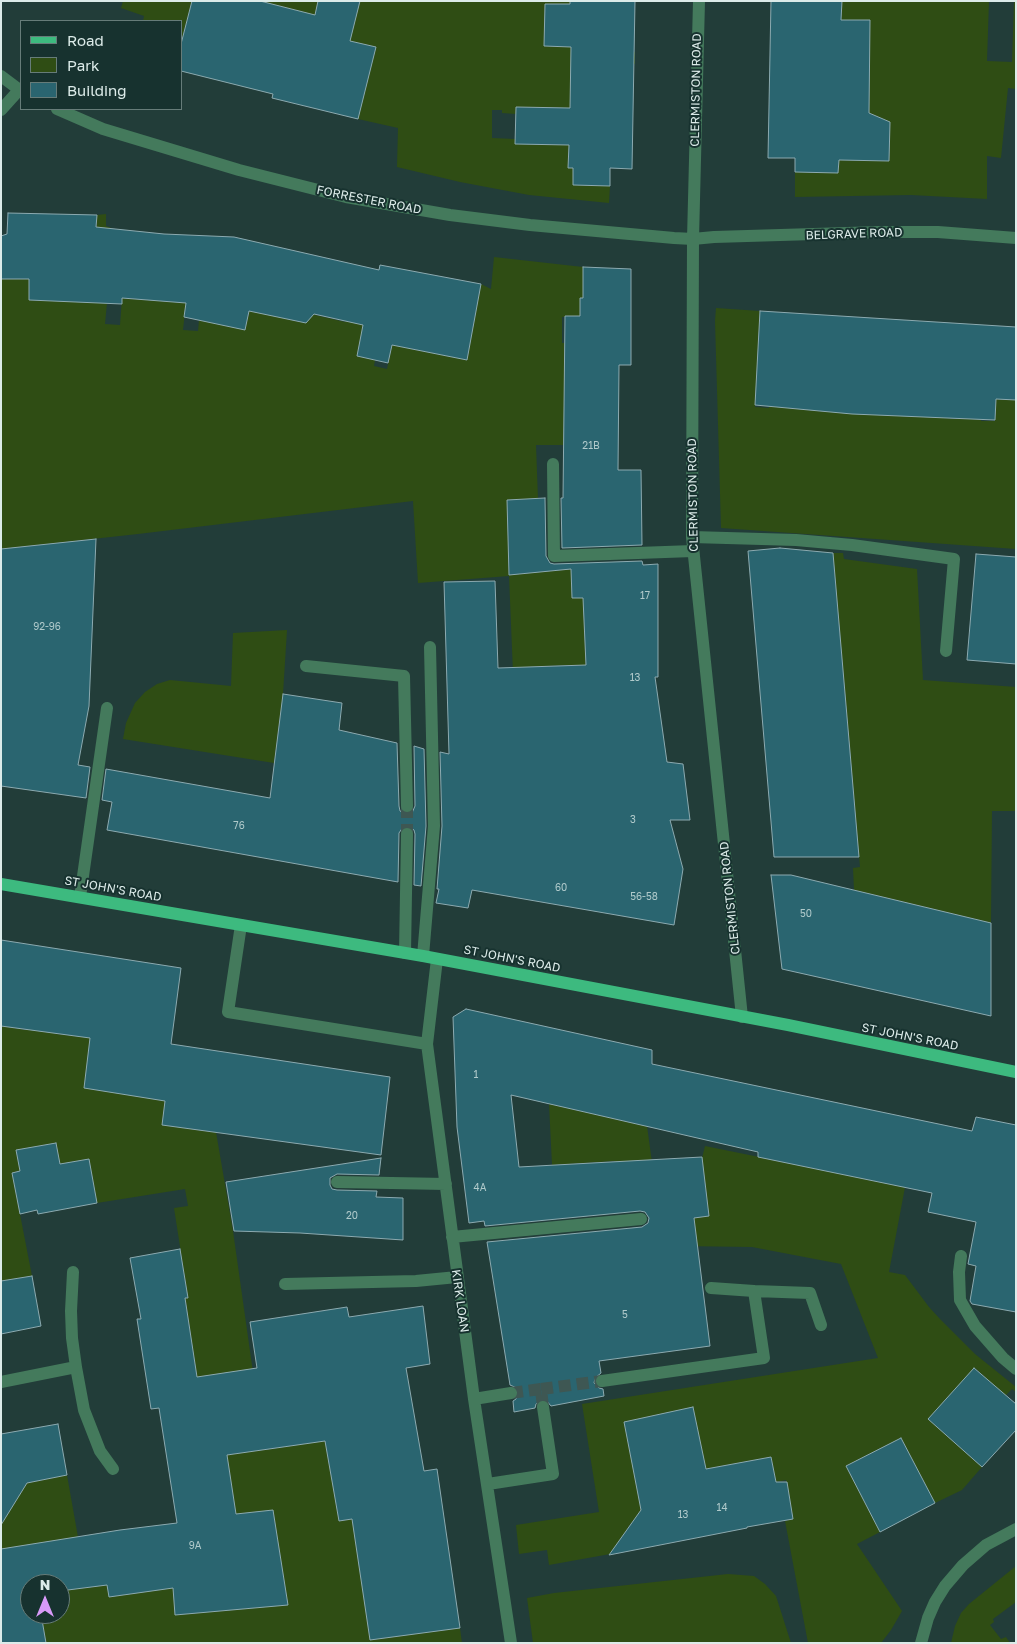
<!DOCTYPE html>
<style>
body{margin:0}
#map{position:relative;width:1017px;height:1644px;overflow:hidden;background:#223d39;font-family:"Golos Text",sans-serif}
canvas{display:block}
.frame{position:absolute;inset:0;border:2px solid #dcebe9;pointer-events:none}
.legend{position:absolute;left:20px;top:20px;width:162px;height:90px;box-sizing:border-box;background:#17322f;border:1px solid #667c79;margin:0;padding:6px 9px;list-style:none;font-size:15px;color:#dcebe9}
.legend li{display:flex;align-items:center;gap:10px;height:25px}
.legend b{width:25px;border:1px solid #667c79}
.north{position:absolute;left:20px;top:1574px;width:50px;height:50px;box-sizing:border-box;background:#17322f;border:1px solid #667c79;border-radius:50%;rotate:0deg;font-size:14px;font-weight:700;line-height:20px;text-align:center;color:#dcebe9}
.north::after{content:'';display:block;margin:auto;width:18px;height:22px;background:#d89af8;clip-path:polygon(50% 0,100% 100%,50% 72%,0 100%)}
</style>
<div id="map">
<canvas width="1017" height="1644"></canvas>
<div class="frame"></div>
<ul class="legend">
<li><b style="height:6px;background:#3dba7f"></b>Road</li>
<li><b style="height:14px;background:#2f4d14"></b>Park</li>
<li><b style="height:14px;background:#2a6570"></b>Building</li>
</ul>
<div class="north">N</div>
</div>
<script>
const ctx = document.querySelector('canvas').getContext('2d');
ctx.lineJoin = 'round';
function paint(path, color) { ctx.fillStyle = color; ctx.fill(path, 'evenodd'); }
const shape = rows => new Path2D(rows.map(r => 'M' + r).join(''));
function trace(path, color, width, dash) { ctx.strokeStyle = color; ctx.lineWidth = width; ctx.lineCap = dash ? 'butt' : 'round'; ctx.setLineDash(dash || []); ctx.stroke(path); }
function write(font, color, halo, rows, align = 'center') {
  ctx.font = font + ' "Golos Text",sans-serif'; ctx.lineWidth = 4; ctx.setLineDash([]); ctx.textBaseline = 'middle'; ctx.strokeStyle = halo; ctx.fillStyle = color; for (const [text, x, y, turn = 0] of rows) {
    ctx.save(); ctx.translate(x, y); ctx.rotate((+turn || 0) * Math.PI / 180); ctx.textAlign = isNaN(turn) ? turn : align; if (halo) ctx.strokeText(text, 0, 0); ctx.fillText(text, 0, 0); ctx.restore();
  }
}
paint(shape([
 [123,1,192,1,181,43,181,21,143,21,144,16,121,8],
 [260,1,318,1,318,33],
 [360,1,570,1,570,12,566,4,545,4,544,46,596,47,596,51,635,52,635,64,571,62,570,108,516,107,516,114,502,113,502,110,492,110,492,138,515,139,515,144,569,145,568,167,573,168,573,185,610,186,609,203,529,195,460,182,397,167,398,128,358,119,376,48,345,40],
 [842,1,989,1,987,61,1012,62,1014,1,1016,1,1016,89,1008,88,1001,158,987,156,987,199,911,195,795,197,795,172,838,172,839,134,862,160,889,161,890,123,869,122,869,20,847,20,841,25],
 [106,214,106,226,114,229,105,324,120,325,122,298,152,300,186,303,183,330,198,331,207,236,219,236,245,330,251,305,288,319,299,322,302,312,345,322,348,303,366,313,358,356,375,360,374,366,387,369,395,332,437,353,467,359,481,284,491,289,494,257,583,267,583,298,580,298,580,316,562,317,562,343,580,343,564,383,564,445,536,445,538,499,507,500,509,575,571,569,572,598,585,598,584,616,586,669,580,665,544,666,514,697,509,576,418,583,413,501,138,534,1,549,1,276,7,279,29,279,29,300,56,301,95,281,97,215],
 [716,308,760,311,755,407,769,408,770,386,816,411,852,413,944,396,943,418,958,419,982,398,981,421,995,421,996,399,1016,400,1016,549,721,528,715,321],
 [833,553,843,553,844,559,917,569,923,680,1016,687,1016,811,992,811,991,923,854,890,853,868,860,867],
 [287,630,283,694,274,763,123,739,126,723,135,703,145,692,157,684,170,680,231,686,233,633],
 [29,1011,56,1034,82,1037,85,1019,165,1101,162,1125,216,1132,233,1231,264,1450,291,1446,324,1434,339,1521,352,1519,460,1628,462,1643,46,1643,41,1614,60,1614,60,1584,1,1550,1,1503,10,1486,67,1475,87,1588,107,1585,109,1597,131,1594,169,1549,176,1615,288,1604,273,1511,236,1515,232,1487,222,1488,197,1377,186,1302,166,1301,188,1298,174,1208,188,1206,185,1189,97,1203,89,1159,60,1164,56,1143,16,1150,20,1171,12,1173,32,1276,1,1281,1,1032,2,1026,26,1030],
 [549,1104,647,1126,655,1184,619,1188,615,1161,552,1165],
 [705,1146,877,1181,906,1182,889,1272,905,1275,929,1307,940,1319,975,1354,1016,1387,1016,1392,1012,1389,1001,1400,980,1381,984,1376,975,1368,929,1419,982,1467,962,1490,935,1503,901,1438,846,1466,880,1532,857,1544,902,1611,891,1630,881,1643,808,1643,785,1521,793,1519,786,1480,776,1482,771,1457,705,1469,693,1407,662,1414,666,1433,646,1521,631,1523,626,1531,629,1544,638,1549,549,1565,547,1550,519,1554,516,1525,599,1512,582,1404,878,1358,841,1264,752,1247,679,1246,673,1220,709,1216,702,1158],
 [1016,1566,1016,1602,993,1619,994,1622,990,1625,1001,1639,1006,1637,1010,1643,951,1643,955,1626,961,1613,969,1604],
 [728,1574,754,1576,765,1584,776,1596,791,1643,533,1643,527,1598,554,1593]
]), '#2f4d14');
const building = shape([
 [192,1,260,1,315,15,318,1,360,1,350,41,376,47,358,119,272,98,273,94,181,71,181,44,192,1],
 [570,1,635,1,632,169,610,168,610,186,573,185,573,168,568,168,569,145,515,144,516,107,570,108,571,47,544,46,545,4,570,4,570,1],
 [771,1,842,1,841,20,870,20,869,113,890,122,889,161,839,160,838,173,795,172,795,158,768,158,771,1],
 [8,213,97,215,96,227,164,234,234,237,379,270,380,265,481,284,467,360,392,345,388,363,357,356,363,325,314,314,306,323,249,311,245,330,184,317,186,303,122,298,122,304,29,300,29,279,1,279,1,236,7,234,8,213],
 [583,267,631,269,631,365,619,365,618,470,641,470,642,545,562,548,561,498,563,498,565,316,580,316,580,298,583,298,583,267],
 [760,311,1016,327,1016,400,996,399,995,420,852,414,755,405,760,311],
 [545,498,546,556,550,563,554,564,642,561,643,565,658,564,658,677,655,677,667,762,683,764,690,820,670,820,683,869,674,925,472,890,468,908,436,903,439,889,437,889,442,826,440,752,449,754,444,582,495,581,498,668,586,665,583,598,572,598,571,569,509,575,507,500,545,498],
 [96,539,89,706,78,765,90,767,86,798,1,786,1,549,96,539],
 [780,548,833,553,859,857,774,857,748,551,780,548],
 [976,554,1016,557,1016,664,967,660,976,554],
 [283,694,342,703,339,730,397,743,399,806,400,811,404,813,412,813,415,806,414,746,424,749,426,826,421,886,414,885,415,834,414,830,408,826,403,827,399,833,398,882,107,830,112,802,102,800,106,769,270,798,283,694],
 [771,875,791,875,991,923,991,1016,782,969,771,875],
 [1,940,181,968,171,1044,390,1077,381,1155,162,1125,165,1101,84,1088,90,1038,1,1026,1,940],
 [466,1009,652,1050,652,1064,719,1078,972,1131,976,1117,1016,1125,1016,1312,972,1304,970,1301,976,1266,968,1264,976,1222,928,1212,932,1193,758,1157,758,1152,511,1095,519,1167,702,1157,709,1216,694,1218,710,1346,599,1361,601,1373,595,1378,594,1383,599,1388,603,1389,604,1396,551,1406,546,1400,541,1399,536,1404,535,1408,514,1412,513,1401,516,1399,519,1392,517,1388,510,1385,487,1242,642,1227,648,1223,649,1218,645,1212,640,1211,485,1226,484,1221,469,1223,457,1127,453,1017,466,1009],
 [56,1143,60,1164,89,1159,97,1203,38,1214,37,1210,20,1214,12,1173,20,1171,16,1150,56,1143],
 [381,1158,379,1175,337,1174,330,1178,330,1185,332,1189,337,1190,377,1191,376,1197,403,1198,403,1240,300,1233,234,1231,226,1182,381,1158],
 [180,1249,188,1298,185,1298,197,1377,257,1368,250,1322,347,1307,349,1317,423,1306,430,1364,406,1368,424,1471,437,1469,460,1628,370,1640,352,1519,339,1521,325,1441,227,1455,236,1514,273,1510,288,1605,175,1615,173,1588,109,1597,107,1585,60,1591,60,1584,30,1584,30,1614,41,1614,46,1643,1,1643,1,1549,120,1530,177,1523,159,1408,151,1409,137,1319,141,1319,130,1258,180,1249],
 [32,1276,41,1326,1,1334,1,1281,32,1276],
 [974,1368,1016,1404,1016,1430,982,1467,928,1419,974,1368],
 [693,1407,706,1469,771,1457,776,1482,787,1482,793,1519,747,1527,747,1528,609,1555,641,1510,624,1422,693,1407],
 [58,1424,67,1475,27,1483,1,1525,1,1434,58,1424],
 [901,1438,935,1503,880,1532,846,1466,901,1438]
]);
paint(building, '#2a6570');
trace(building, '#8caab0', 1);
trace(shape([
 [407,806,407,834],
 [541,1389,602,1381],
 [511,1393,541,1389,543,1407]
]), '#3e5753', 12, [12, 6]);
trace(shape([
 [699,1,693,239,692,537,742,1017],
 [1,76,21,91],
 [57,109,103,129,239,170,346,197,450,215,530,225,674,238,693,239,714,237,880,232,938,232,1016,238],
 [1,110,19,90],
 [553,464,554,556,693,551],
 [692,537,796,540,852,545,954,559,946,651],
 [306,666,404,676,407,806],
 [80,897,107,708],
 [241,925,228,1012,427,1044],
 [405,953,407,834],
 [423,956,434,826,430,647],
 [437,959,427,1044,474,1399,511,1643],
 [337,1182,446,1184],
 [452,1237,641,1219],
 [961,1256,959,1272,960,1300,975,1326,1003,1358,1016,1369],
 [73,1272,71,1311,72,1338,76,1367,84,1410,100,1451,113,1469],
 [285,1284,416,1281,457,1277],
 [711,1288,754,1291],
 [602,1381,764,1358,754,1291,810,1293,821,1325],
 [1,1382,76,1367],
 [474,1399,511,1393],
 [488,1484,553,1474,543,1407],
 [921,1643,928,1618,935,1602,945,1586,963,1565,986,1545,1016,1529]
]), '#447a5c', 12);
trace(shape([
 [1,884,423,956,788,1025,1016,1072]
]), '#3dba7f', 12);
write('10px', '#b0cacb', null, [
 ["21B",591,446],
 ["17",645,596],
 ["92-96",47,627],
 ["13",635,678],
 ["3",633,820],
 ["76",239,826],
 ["60",561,888],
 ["56-58",644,897],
 ["50",806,914],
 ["1",476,1075],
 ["4A",480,1188],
 ["20",352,1216],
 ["5",625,1315],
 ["14",722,1508],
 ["13",683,1515],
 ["9A",195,1546]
]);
write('12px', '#dcebe9', '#17322f', [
 ["CLERMISTON ROAD",696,90,-89],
 ["FORRESTER ROAD",369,200,11],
 ["BELGRAVE ROAD",854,234,-2],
 ["CLERMISTON ROAD",693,495,-91],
 ["ST JOHN'S ROAD",113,889,10],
 ["CLERMISTON ROAD",730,898,-96],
 ["ST JOHN'S ROAD",512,959,11],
 ["ST JOHN'S ROAD",910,1037,11],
 ["KIRK LOAN",460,1301,82]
]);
</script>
